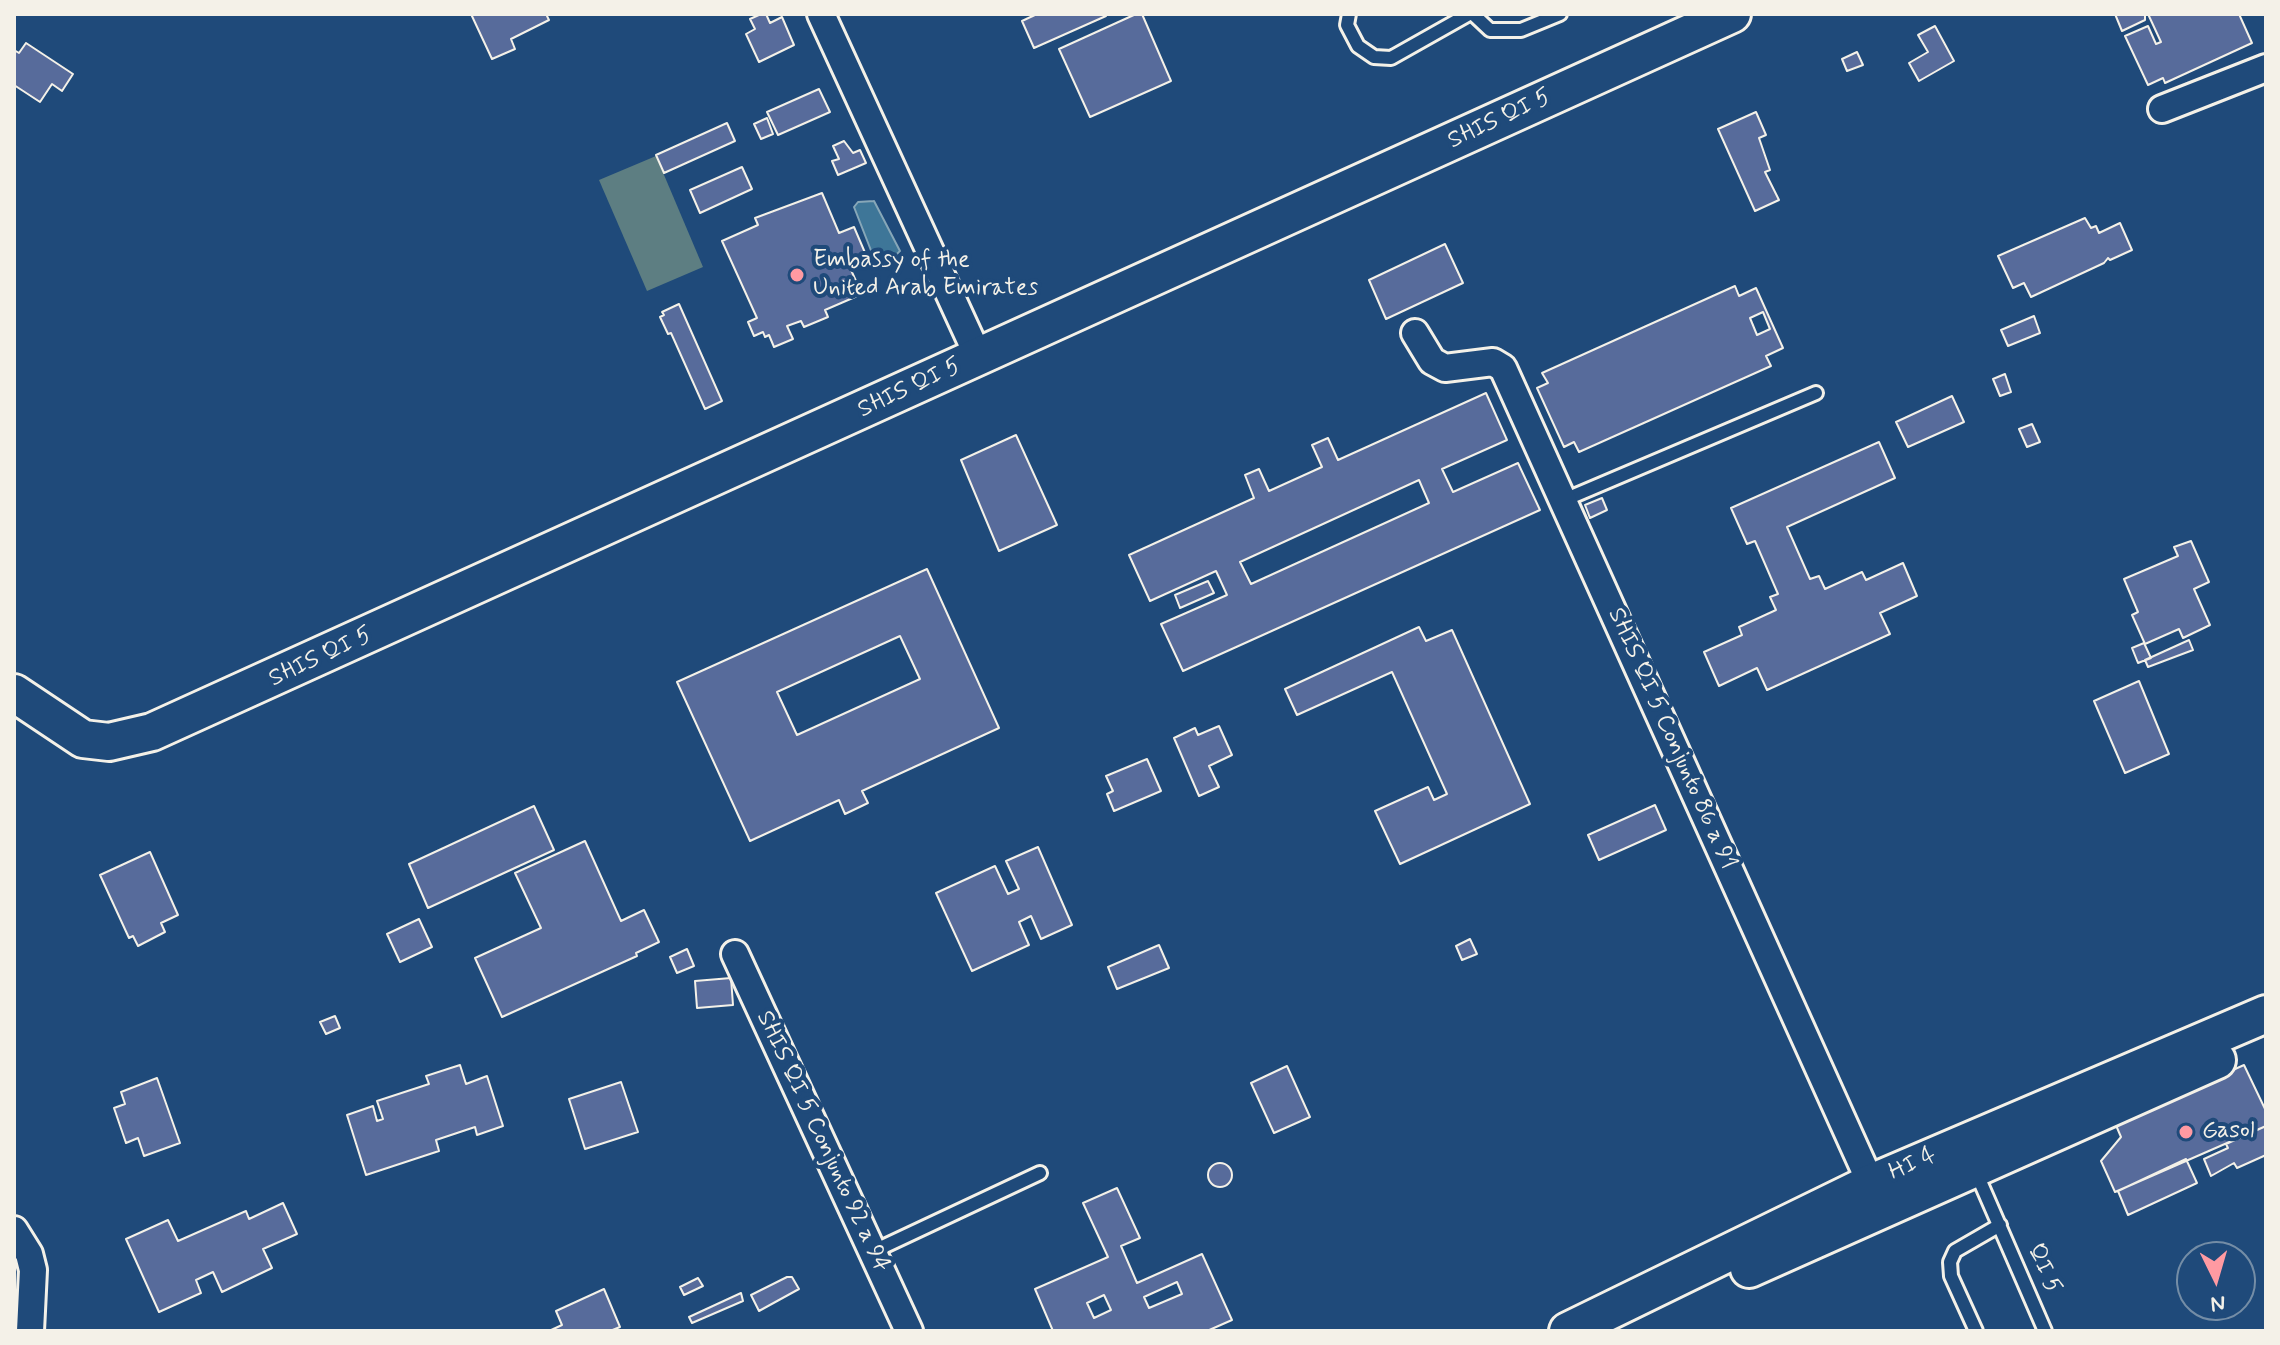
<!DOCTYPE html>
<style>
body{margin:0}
#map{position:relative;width:2280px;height:1345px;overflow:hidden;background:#1f4a7a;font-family:Mynerve,sans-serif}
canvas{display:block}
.frame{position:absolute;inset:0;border:16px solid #f4f1e8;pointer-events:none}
.north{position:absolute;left:2176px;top:1241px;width:80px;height:80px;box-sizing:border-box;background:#1f4a7a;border:2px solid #748da6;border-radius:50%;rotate:175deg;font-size:22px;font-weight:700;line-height:32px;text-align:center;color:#f4f1e8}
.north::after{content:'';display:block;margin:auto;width:28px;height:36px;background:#ff9aa2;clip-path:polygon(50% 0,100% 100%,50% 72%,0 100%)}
</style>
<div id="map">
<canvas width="2280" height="1345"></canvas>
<div class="frame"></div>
<div class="north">N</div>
</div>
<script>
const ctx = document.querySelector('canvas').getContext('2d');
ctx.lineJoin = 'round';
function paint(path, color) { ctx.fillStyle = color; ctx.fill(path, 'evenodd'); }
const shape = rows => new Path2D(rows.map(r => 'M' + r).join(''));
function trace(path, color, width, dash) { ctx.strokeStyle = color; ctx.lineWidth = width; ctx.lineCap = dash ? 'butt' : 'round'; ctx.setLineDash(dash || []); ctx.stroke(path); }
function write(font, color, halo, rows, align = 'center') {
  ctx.font = font + ' Mynerve,sans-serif'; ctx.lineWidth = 8; ctx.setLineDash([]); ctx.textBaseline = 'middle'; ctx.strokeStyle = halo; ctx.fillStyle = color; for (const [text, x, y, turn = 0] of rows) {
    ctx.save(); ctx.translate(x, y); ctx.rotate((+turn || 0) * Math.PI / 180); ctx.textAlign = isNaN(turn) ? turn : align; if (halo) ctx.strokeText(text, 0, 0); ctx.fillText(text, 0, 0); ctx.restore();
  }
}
paint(shape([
 [656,156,703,267,647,291,599,180]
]), '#5d7e82');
const water = shape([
 [874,201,900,251,894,257,880,257,872,253,854,207,858,202,874,201]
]);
paint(water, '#3e7698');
trace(water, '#87a7b8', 2);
const building = shape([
 [471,14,546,14,549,20,511,39,515,49,492,59,471,14],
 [761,14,766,14,770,23,782,17,794,45,759,62,746,34,755,29,750,19,761,14],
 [1037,14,1105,14,1106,16,1034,48,1022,21,1037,14],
 [1136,14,1142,14,1171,81,1090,117,1059,49,1136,14],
 [2115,14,2145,14,2145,20,2122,31,2115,14],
 [2148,14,2239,14,2252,43,2165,83,2163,78,2148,85,2125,36,2148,26,2156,44,2161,42,2148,14],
 [1935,26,1954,61,1919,81,1909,63,1928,52,1918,35,1935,26],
 [26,43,73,74,62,91,52,84,40,102,14,85,14,50,19,53,26,43],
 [1857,52,1863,65,1847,71,1842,59,1857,52],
 [819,89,830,112,778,135,767,112,819,89],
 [1756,112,1766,135,1759,138,1770,170,1765,172,1779,200,1755,211,1718,129,1756,112],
 [767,118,773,134,761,139,754,124,767,118],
 [727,123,735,141,664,173,656,155,727,123],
 [844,141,853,153,860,150,866,163,838,175,832,161,839,159,833,146,844,141],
 [742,167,752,189,700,213,690,190,742,167],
 [822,193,839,233,854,227,869,262,851,270,862,294,825,310,828,317,804,327,801,321,787,326,793,339,774,347,769,335,765,337,763,332,754,336,748,322,757,318,722,241,758,225,755,218,822,193],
 [2085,218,2091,228,2096,226,2099,233,2120,223,2132,250,2110,260,2108,258,2104,263,2031,297,2024,283,2013,288,1998,256,2085,218],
 [1445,244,1463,283,1386,319,1369,280,1445,244],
 [1735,286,1739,296,1756,288,1783,348,1766,356,1771,366,1579,452,1574,442,1564,447,1537,388,1548,383,1542,373,1735,286],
 [1763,312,1770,329,1757,335,1750,318,1763,312],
 [679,304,722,401,705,409,671,333,668,334,660,317,664,315,662,312,679,304],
 [2034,316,2040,333,2008,346,2001,330,2034,316],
 [2005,374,2011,392,2000,396,1993,379,2005,374],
 [1486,393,1507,440,1442,469,1453,492,1518,463,1540,510,1183,671,1161,624,1227,595,1216,571,1150,601,1129,555,1254,498,1245,475,1259,469,1269,491,1322,467,1312,445,1328,438,1338,460,1486,393],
 [1419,480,1429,503,1251,584,1240,562,1419,480],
 [1952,396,1964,422,1908,447,1896,422,1952,396],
 [2032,424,2040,442,2027,447,2019,429,2032,424],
 [1016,435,1057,525,999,551,961,460,1016,435],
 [1879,442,1895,478,1787,527,1810,579,1819,576,1825,589,1862,572,1866,580,1903,563,1917,596,1880,613,1890,634,1767,690,1757,668,1719,686,1704,652,1742,635,1739,627,1776,610,1770,597,1778,594,1755,541,1747,544,1731,508,1879,442],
 [1602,498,1607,510,1590,518,1585,505,1602,498],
 [2191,541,2209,582,2194,589,2210,625,2183,638,2179,629,2145,644,2132,615,2138,612,2124,579,2178,556,2174,547,2191,541],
 [927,569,999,728,862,791,868,803,845,814,839,800,750,841,677,682,927,569],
 [900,636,920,679,797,735,777,692,900,636],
 [1208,581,1214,593,1180,608,1175,595,1208,581],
 [1419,627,1426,641,1452,630,1530,804,1400,864,1375,811,1428,787,1434,800,1447,794,1392,672,1297,715,1285,689,1419,627],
 [2189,640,2193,650,2148,667,2145,660,2189,640],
 [2144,643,2151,658,2138,663,2132,648,2144,643],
 [2139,681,2169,754,2125,773,2094,701,2139,681],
 [1219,726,1232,755,1209,766,1219,787,1199,796,1174,738,1195,728,1198,735,1219,726],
 [1147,759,1161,791,1114,811,1107,794,1113,791,1106,776,1147,759],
 [1655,805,1666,830,1599,860,1588,835,1655,805],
 [534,806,554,850,428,908,409,864,534,806],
 [585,841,621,921,644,910,659,942,636,953,637,956,502,1017,475,958,541,928,515,873,585,841],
 [1038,847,1072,925,1041,939,1031,916,1019,922,1029,945,972,971,936,893,995,866,1008,894,1019,889,1006,861,1038,847],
 [150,852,178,915,161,923,165,932,138,946,133,936,129,938,100,875,150,852],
 [419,919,432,947,400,962,387,934,419,919],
 [1470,939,1477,954,1462,960,1456,946,1470,939],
 [1159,945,1169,968,1117,989,1108,967,1159,945],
 [687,949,694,966,677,973,670,957,687,949],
 [731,978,733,1005,697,1008,695,981,731,978],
 [335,1016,340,1028,326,1034,320,1022,335,1016],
 [460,1065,466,1084,487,1076,503,1126,477,1135,475,1127,436,1140,439,1151,366,1175,347,1115,373,1106,377,1121,383,1119,377,1101,429,1084,426,1076,460,1065],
 [2244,1065,2266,1111,2266,1126,2115,1192,2101,1161,2121,1137,2115,1123,2244,1065],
 [1287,1066,1310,1117,1274,1133,1251,1083,1287,1066],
 [157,1078,180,1143,144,1156,138,1138,126,1143,114,1108,125,1104,121,1092,157,1078],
 [621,1082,638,1132,585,1149,569,1099,621,1082],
 [2266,1126,2266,1155,2237,1168,2234,1163,2211,1176,2204,1159,2228,1148,2226,1144,2266,1126],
 [2186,1159,2197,1183,2128,1215,2118,1191,2186,1159],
 '1208 1175a12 12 0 1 1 24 0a12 12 0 1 1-24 0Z',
 [1117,1188,1140,1238,1121,1246,1137,1283,1202,1254,1232,1320,1207,1331,1053,1331,1035,1289,1108,1257,1083,1203,1117,1188],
 [1177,1282,1182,1294,1149,1308,1144,1297,1177,1282],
 [1104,1295,1111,1310,1094,1318,1087,1303,1104,1295],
 [283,1203,297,1234,263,1249,272,1268,222,1292,213,1272,196,1280,201,1293,159,1312,126,1239,168,1220,178,1241,246,1211,249,1219,283,1203],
 [787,1277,792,1277,799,1289,759,1311,751,1295,787,1277],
 [698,1278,703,1286,684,1295,680,1287,698,1278],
 [604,1289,620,1327,610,1331,549,1331,562,1325,556,1311,604,1289],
 [741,1293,743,1301,692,1323,689,1317,741,1293]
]);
paint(building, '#576b9b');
trace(building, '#f4f1e8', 2);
const lane = shape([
 [1349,14,1347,25,1358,46,1374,57,1391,58,1469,14],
 [1473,14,1490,30,1521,30,1560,14],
 [1564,500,1816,393],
 [1976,1172,2045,1331],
 [874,1251,1040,1173],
 [1976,1331,1951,1276,1950,1262,1955,1251,2000,1225]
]);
const street = shape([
 [821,14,979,358],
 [2162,109,2266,68],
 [1415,333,1432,361,1445,368,1493,362,1503,368,1877,1197],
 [735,954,909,1331],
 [14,1230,29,1254,33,1270,30,1331]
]);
const secondary = shape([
 [14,693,83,739,109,742,152,732,1732,14],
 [1749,1269,2217,1060],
 [1568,1331,1871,1183,2266,1014]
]);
trace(lane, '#f4f1e8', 18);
trace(street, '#f4f1e8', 32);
trace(secondary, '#f4f1e8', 42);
trace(lane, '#1f4a7a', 12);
trace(street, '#1f4a7a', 26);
trace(secondary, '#1f4a7a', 36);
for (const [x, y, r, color] of [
 [797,275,8,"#ff9aa2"],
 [2186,1132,8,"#ff9aa2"]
]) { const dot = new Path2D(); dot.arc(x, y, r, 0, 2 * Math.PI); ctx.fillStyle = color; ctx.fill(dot); trace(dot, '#1f4a7a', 3); }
write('24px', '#f4f1e8', '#1f4a7a', [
 ["SHIS QI 5",1500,120,-25],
 ["SHIS QI 5",910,389,-25],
 ["SHIS QI 5",321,658,-25],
 ["SHIS QI 5 Conjunto 86 a 91",1671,739,66],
 ["SHIS QI 5 Conjunto 92 a 94",822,1142,65],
 ["HI 4",1913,1165,-24],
 ["QI 5",2043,1269,67]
]);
write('24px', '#f4f1e8', '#1f4a7a', [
 ["Embassy of the",813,261],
 ["United Arab Emirates",813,289],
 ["Gasol",2202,1132]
], 'left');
</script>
